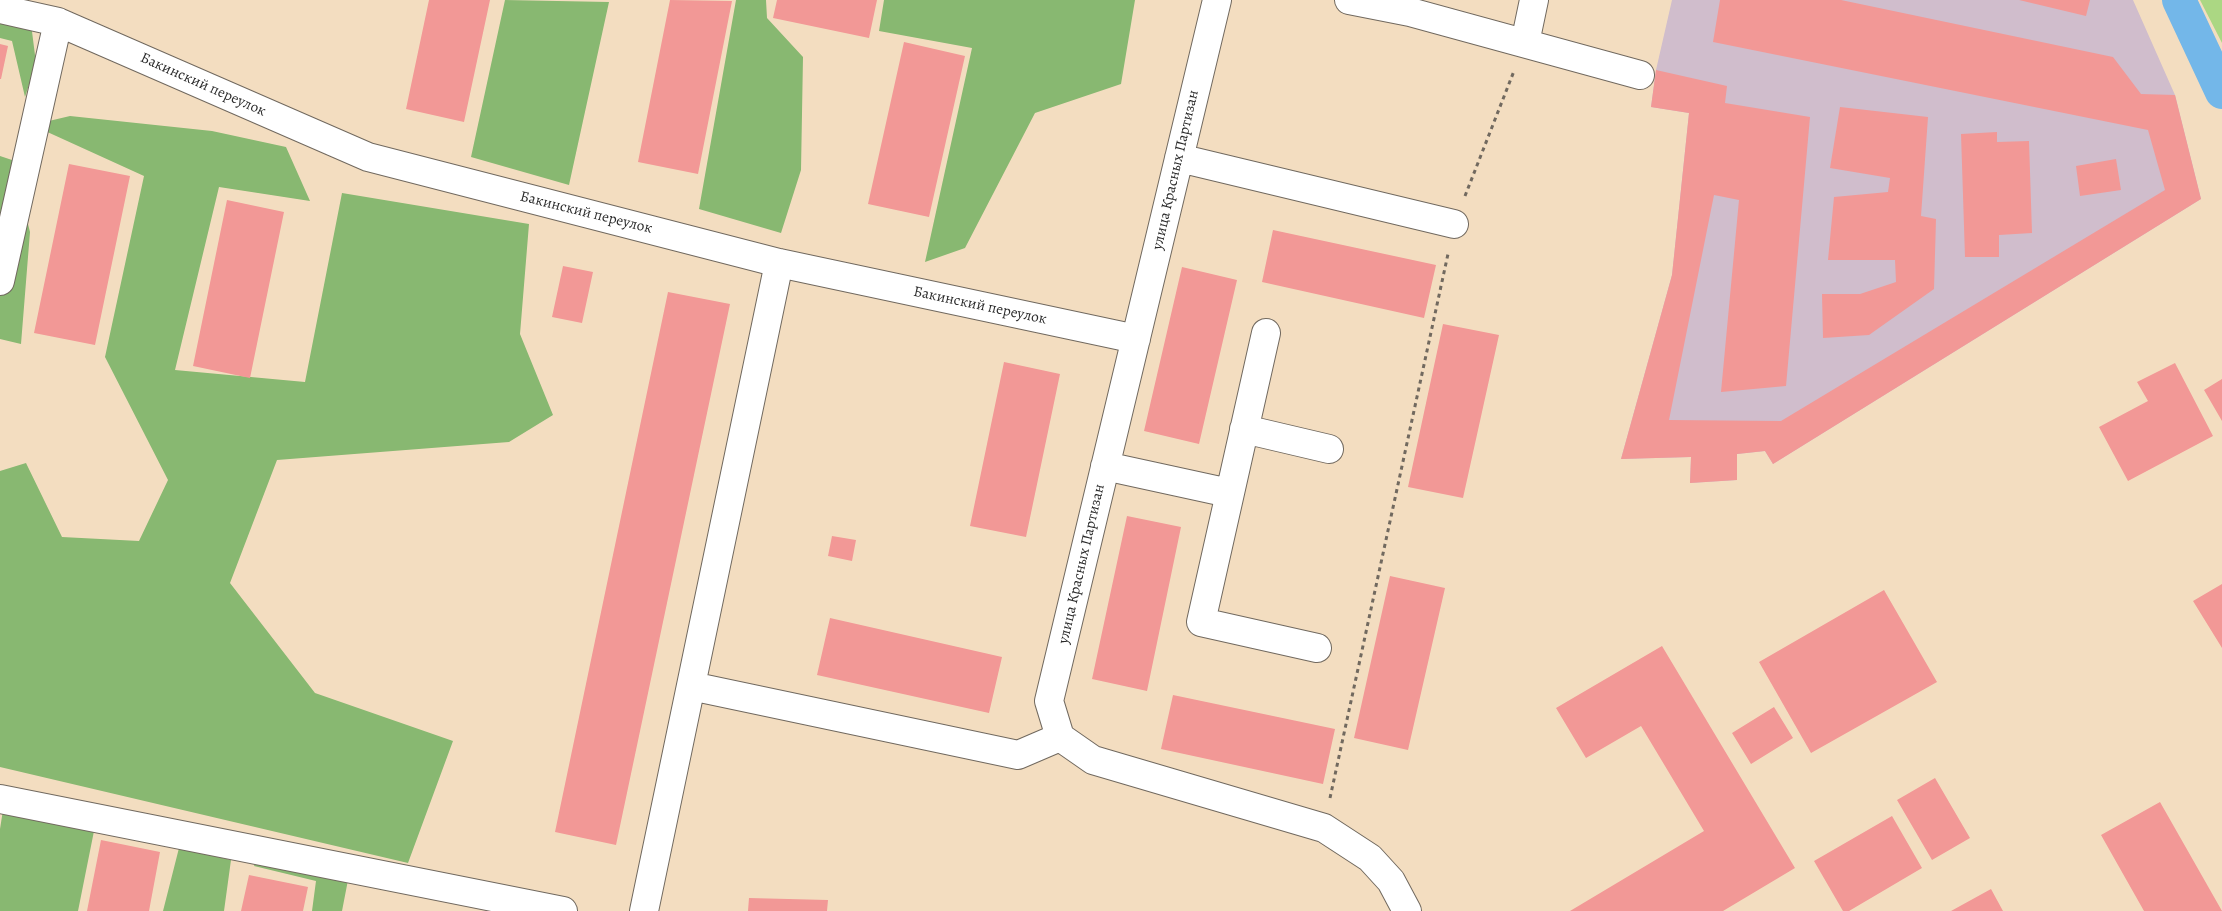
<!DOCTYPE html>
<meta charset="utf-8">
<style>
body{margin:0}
canvas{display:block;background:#f3ddc0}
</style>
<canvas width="2222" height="911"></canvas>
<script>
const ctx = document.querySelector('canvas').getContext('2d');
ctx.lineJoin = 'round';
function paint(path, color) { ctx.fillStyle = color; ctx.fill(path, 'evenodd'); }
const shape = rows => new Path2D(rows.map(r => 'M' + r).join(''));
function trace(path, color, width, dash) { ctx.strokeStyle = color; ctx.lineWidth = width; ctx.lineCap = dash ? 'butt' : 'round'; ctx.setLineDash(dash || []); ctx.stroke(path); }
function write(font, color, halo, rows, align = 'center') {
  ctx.font = font + ' Alegreya,serif'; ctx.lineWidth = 4; ctx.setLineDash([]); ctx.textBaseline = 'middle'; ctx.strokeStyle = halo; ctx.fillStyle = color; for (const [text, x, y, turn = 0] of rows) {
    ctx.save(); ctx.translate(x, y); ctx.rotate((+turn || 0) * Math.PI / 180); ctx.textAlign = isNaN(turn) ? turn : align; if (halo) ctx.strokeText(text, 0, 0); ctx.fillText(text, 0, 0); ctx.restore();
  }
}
paint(shape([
 [1672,0,2133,0,2175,95,2201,199,1773,464,1765,451,1737,454,1737,480,1690,483,1691,457,1621,459,1672,275,1689,113,1651,107,1656,70]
]), '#d0bdcc');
paint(shape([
 [2200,0,2222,0,2222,43]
]), '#abd783');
paint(shape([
 [0,0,28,0,36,63,25,97,12,41,0,38],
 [505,0,609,2,569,185,471,157],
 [736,0,766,0,767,18,803,57,801,170,781,233,699,209],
 [884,0,1135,0,1121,84,1035,113,965,248,925,262,972,48,879,31],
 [70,116,212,131,286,147,310,201,219,187,175,370,305,382,342,193,529,224,520,334,553,415,509,442,277,460,230,583,315,693,453,741,408,863,0,767,0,471,26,463,62,537,139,541,168,480,105,357,144,176,32,125],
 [0,156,12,160,30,232,21,344,0,339],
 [3,810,95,826,78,911,0,911,0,829],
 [179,848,231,860,224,911,163,911],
 [257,857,348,880,342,911,312,911,316,881,254,866]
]), '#88b871');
trace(shape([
 [2179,0,2222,92]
]), '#73b7e9', 34);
paint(shape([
 [429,0,490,0,464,122,406,109],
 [670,0,732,1,698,174,638,162],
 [777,0,877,0,869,38,773,18],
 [1720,0,1841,0,2113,57,2141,94,2175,95,2201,199,1773,464,1765,451,1737,454,1737,480,1690,483,1691,457,1621,459,1672,275,1689,113,1651,107,1656,70,1727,86,1725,103,1810,117,1786,386,1721,392,1739,200,1714,195,1669,420,1781,421,2165,190,2148,130,1713,42],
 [2019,0,2090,0,2086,16],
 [904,42,965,56,929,217,868,204],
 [0,44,8,46,1,79,0,79],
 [1840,107,1928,117,1921,216,1936,219,1934,289,1869,335,1823,338,1822,294,1860,294,1896,282,1895,260,1828,260,1834,197,1888,192,1890,178,1830,168],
 [1997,132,1997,142,2029,141,2032,233,1999,235,1999,257,1965,257,1961,134],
 [2116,159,2121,190,2080,196,2076,166],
 [69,164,130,176,95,345,34,333],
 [227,200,284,212,250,378,193,366],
 [1273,230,1436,265,1424,318,1262,282],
 [563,266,593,272,582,323,552,317],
 [1182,267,1237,280,1199,444,1144,431],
 [668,292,730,304,616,845,555,832],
 [1443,324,1499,335,1463,498,1408,487],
 [1004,362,1060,374,1026,537,970,526],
 [2175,363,2213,436,2128,481,2099,427,2148,401,2137,382],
 [2222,379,2222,421,2204,390],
 [1127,516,1181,527,1147,691,1092,679],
 [832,536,856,540,852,561,828,556],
 [1390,576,1445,588,1408,750,1354,738],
 [2222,584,2222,648,2193,601],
 [1884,590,1937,682,1811,753,1759,662],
 [830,618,1002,657,989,713,817,675],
 [1662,646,1795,868,1723,911,1570,911,1704,831,1641,726,1586,758,1556,708],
 [1173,695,1335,729,1323,784,1161,749],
 [1774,707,1793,738,1751,764,1732,733],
 [1935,778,1970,838,1932,860,1897,800],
 [2160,802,2222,911,2144,911,2101,835],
 [1892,816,1922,868,1849,911,1843,911,1814,861],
 [101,840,160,852,149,911,87,911],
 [249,875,308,887,303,911,241,911],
 [1991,889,2003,911,1951,911],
 [749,898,828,900,827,911,748,911]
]), '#f29896');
const minor = shape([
 [1217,0,1049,701,1060,737,1093,760,1324,828,1370,858,1391,881,1407,911],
 [1349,0,1410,12,1640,75],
 [0,9,58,22,0,281],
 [58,22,368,157,779,263,1136,339],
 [1525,43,1534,0],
 [1179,158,1454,224],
 [1266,333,1201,622,1317,648],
 [1244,429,1329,449],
 [1105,466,1229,493],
 [691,686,1018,755,1060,737],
 [0,799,563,911],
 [644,911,779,263]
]);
trace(minor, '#71695f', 30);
trace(shape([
 [1465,196,1514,71],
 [1330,798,1448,254]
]), '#71695f', 3, [4, 4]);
trace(minor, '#fff', 28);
write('15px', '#2b2b2b', '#fff', [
 ["Бакинский переулок",203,85,24],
 ["улица Красных Партизан",1176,170,-77],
 ["Бакинский переулок",586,213,14],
 ["Бакинский переулок",980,306,12],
 ["улица Красных Партизан",1082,564,-77]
]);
</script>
